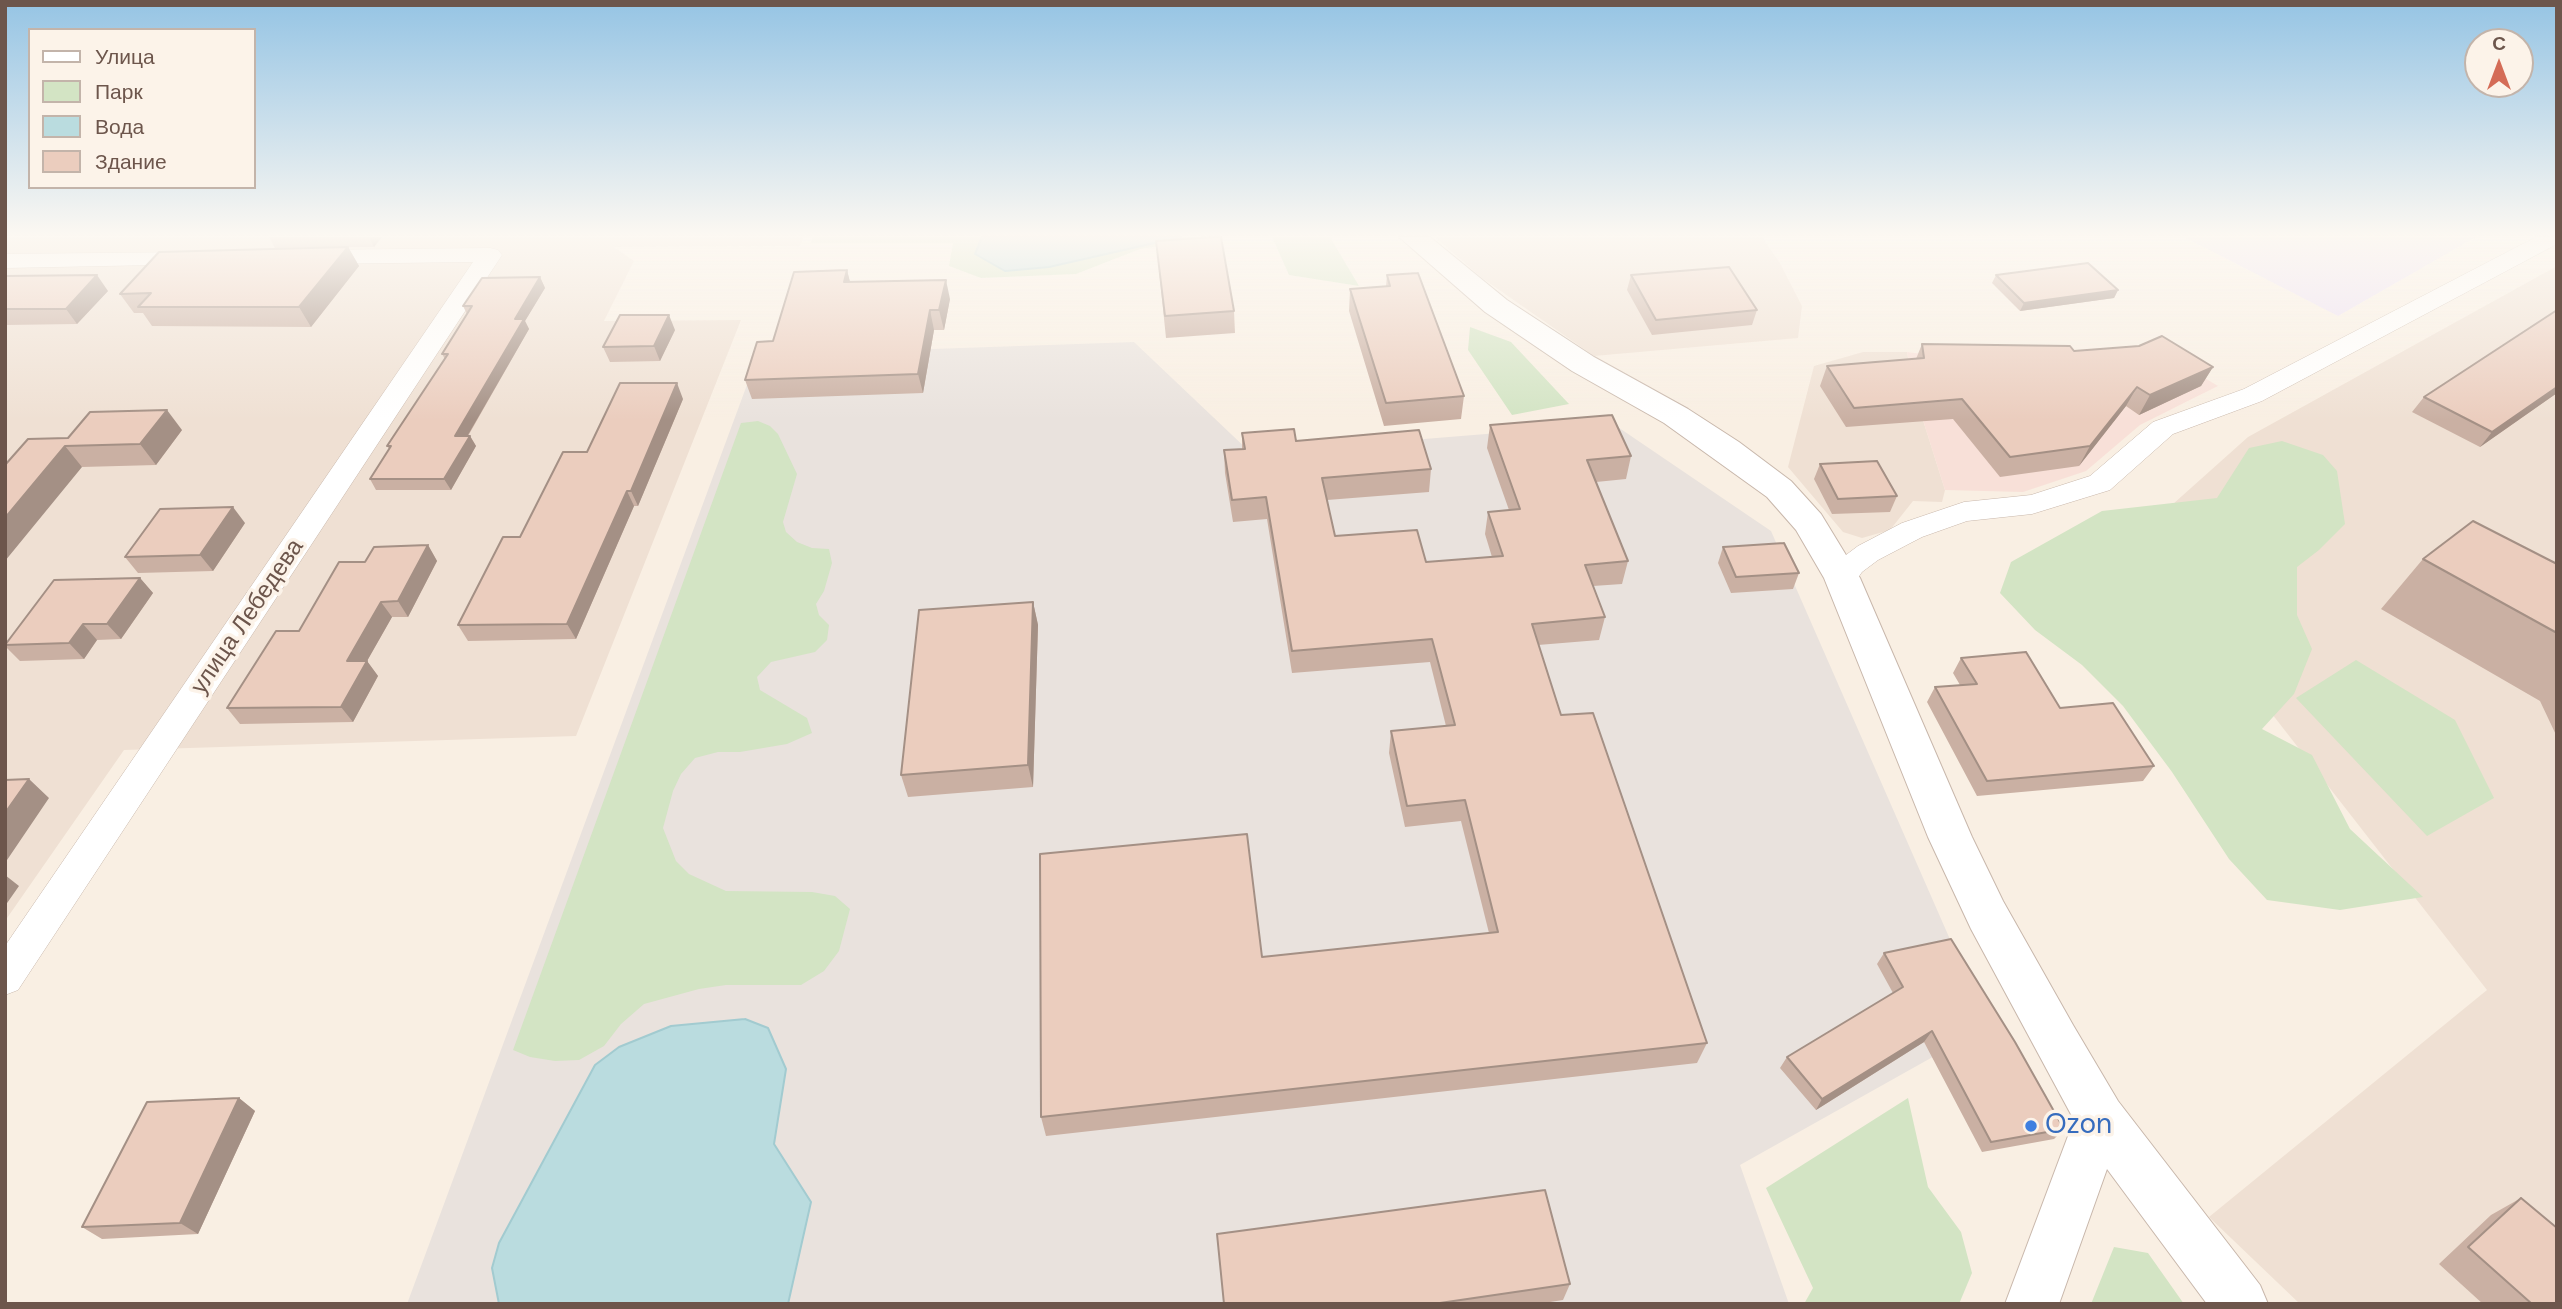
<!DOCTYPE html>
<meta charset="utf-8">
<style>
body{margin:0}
#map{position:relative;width:2562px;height:1309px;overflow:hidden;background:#f9efe3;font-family:"DM Sans",sans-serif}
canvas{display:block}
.frame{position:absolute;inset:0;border:7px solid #6d564c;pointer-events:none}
.legend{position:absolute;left:28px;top:28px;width:228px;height:161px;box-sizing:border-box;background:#fcf3e9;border:2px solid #c3b4aa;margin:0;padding:9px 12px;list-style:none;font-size:21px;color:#6d564c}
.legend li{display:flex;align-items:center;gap:14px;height:35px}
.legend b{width:35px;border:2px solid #c3b4aa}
.north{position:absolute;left:2464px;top:28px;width:70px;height:70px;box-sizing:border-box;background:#fcf3e9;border:2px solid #c3b4aa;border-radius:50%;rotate:0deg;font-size:19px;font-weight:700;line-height:28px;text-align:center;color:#6d564c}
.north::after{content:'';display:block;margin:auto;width:24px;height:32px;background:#d46c57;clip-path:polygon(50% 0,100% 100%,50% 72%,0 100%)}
</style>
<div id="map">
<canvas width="2562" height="1309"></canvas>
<div class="frame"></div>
<ul class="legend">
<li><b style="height:9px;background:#fff"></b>Улица</li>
<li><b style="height:19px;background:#d3e4c4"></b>Парк</li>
<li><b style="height:19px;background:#badcdf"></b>Вода</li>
<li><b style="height:19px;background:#ebcdbe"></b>Здание</li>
</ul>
<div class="north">С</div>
</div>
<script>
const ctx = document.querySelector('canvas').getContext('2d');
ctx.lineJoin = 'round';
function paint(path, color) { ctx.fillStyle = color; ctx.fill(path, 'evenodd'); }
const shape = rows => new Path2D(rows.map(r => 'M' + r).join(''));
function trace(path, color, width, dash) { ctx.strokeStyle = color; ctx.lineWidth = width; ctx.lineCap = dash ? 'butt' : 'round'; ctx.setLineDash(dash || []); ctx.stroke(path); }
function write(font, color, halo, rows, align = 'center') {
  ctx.font = font + ' "DM Sans",sans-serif'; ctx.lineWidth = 7; ctx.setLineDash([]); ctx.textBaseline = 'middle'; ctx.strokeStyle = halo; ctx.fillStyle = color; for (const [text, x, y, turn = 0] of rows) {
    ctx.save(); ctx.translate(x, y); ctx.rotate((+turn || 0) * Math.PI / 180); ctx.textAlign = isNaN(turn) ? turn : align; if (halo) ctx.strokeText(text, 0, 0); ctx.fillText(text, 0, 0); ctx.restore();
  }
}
paint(shape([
 [5,237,803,237,800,246,614,247,634,261,604,321,741,320,576,736,124,750,5,921],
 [1435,237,1762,237,1780,263,1802,306,1798,338,1594,356,1482,278],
 [2557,266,2557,1304,2300,1304,2209,1217,2487,990,2135,538,2248,437],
 [1863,352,1907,352,1916,398,1945,490,1942,502,1913,501,1890,530,1862,538,1843,532,1788,467,1814,366]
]), '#efe0d3');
paint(shape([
 [1907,352,1989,362,2162,352,2218,386,2140,425,2086,471,2023,492,1945,490,1916,398]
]), '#f8e0d8');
paint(shape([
 [1134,342,1251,453,1486,434,1606,419,1771,531,1988,1026,1740,1165,1789,1304,407,1304,758,355]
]), '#e9e2dd');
paint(shape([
 [2184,237,2476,237,2338,316]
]), '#ece0f5');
paint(shape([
 [813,237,982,237,975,254,1119,249,1181,237,1205,237,1197,241,1140,249,1076,274,981,278,949,266,953,243,811,243],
 [1272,237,1330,237,1359,286,1289,275],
 [1470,327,1511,342,1569,404,1512,415,1468,350],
 [758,421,770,426,778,434,797,474,783,522,786,532,797,542,812,548,829,549,832,563,824,591,816,604,819,615,829,625,827,640,815,652,771,662,757,677,760,690,807,718,812,733,787,744,740,752,718,752,695,758,681,774,673,791,663,828,676,861,689,874,726,891,812,892,835,896,850,909,839,951,824,971,801,985,726,985,699,989,644,1004,621,1024,604,1046,579,1060,555,1061,530,1057,513,1050,741,423],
 [2282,441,2323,455,2337,471,2345,524,2319,550,2297,567,2297,615,2312,649,2294,694,2262,729,2312,755,2350,829,2423,897,2340,910,2267,900,2229,859,2172,772,2123,706,2082,665,2035,630,2000,593,2011,562,2102,511,2217,498,2249,448],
 [2356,660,2455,720,2494,798,2427,836,2296,698],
 [1908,1098,1928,1187,1961,1232,1972,1273,1959,1304,1804,1304,1813,1288,1766,1188],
 [2114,1247,2148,1253,2184,1304,2091,1304]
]), '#d3e4c4');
const water = shape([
 [982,237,1181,237,1049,267,1005,271,975,254,982,237],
 [745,1019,768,1028,786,1069,774,1144,811,1202,788,1304,499,1304,492,1268,499,1243,595,1065,619,1047,671,1026,745,1019]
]);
paint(water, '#badcdf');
trace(water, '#a2cbd0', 2);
const minor = shape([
 [2536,237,2557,237,2557,244,2262,401,2173,434,2110,490,2032,514,1967,521,1922,537,1878,560,1862,572,1853,585,1842,589,1831,585,1827,578,1842,558,1858,546,1902,523,1964,502,2031,495,2090,476,2153,422,2244,389,2536,237],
 [490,248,498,250,502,255,18,990,5,995,5,946,473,262,313,264,305,262,301,257,305,252,313,250,490,248],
 [195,252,203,254,207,259,203,264,5,268,5,254,195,252]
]);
const tertiary = shape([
 [1399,237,1430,237,1507,300,1594,357,1688,409,1739,442,1791,481,1821,514,1860,578,1972,837,2003,901,2073,1025,2118,1101,2260,1285,2268,1304,2207,1304,2107,1169,2059,1304,2005,1304,2074,1120,1971,929,1928,837,1824,578,1796,530,1767,497,1664,423,1572,371,1485,312,1399,237]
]);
trace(minor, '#c8b7ab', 1);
trace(tertiary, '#c8b7ab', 2);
paint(minor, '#fff');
paint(tertiary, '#fff');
paint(shape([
 [269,237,382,237,374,247,348,247,359,266,311,327,152,326,143,313,134,313,120,294,332,247,275,248],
 [1156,241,1234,311,1235,333,1166,338],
 [847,270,850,282,950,299,944,330,934,330,923,393,752,399,745,380,773,341],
 [1387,275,1464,396,1461,419,1384,426,1349,311,1350,289,1386,286],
 [1631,275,1757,310,1752,325,1652,335,1627,290],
 [1996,275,2118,290,2114,298,2020,311,1992,283],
 [5,276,108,291,77,324,5,325],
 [540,277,545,288,525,321,529,329,468,436,470,436,476,446,451,490,376,490,370,479,389,449,387,446,445,359,442,354,467,314,463,306],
 [2557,310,2557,393,2480,447,2412,412,2424,397],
 [675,330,660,361,610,362,603,347],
 [1922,344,2074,351,2213,367,2201,386,2139,415,2126,406,2079,466,2000,477,1953,419,1846,427,1820,386,1827,366,1916,359],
 [683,399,638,506,634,506,576,639,468,641,458,625,520,537,587,452],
 [1490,425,1631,456,1626,479,1596,482,1628,561,1622,584,1593,586,1605,617,1599,640,1538,645,1561,715,1707,1043,1697,1063,1046,1136,1041,1117,1262,957,1489,933,1461,821,1405,827,1389,753,1391,731,1446,726,1430,662,1292,673,1267,519,1233,522,1225,473,1224,450,1242,449,1242,433,1296,441,1431,469,1429,492,1327,500,1335,536,1426,562,1492,557,1485,534,1488,512,1509,510,1487,448],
 [182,430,156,465,82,467,28,439,68,438],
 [1820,464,1897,496,1890,512,1832,514,1814,479],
 [245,523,213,571,138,573,125,557],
 [428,545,437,561,408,617,392,617,367,661,378,676,353,722,240,724,227,708,299,631,365,562],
 [1723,547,1799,573,1793,589,1731,593,1718,563],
 [2423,559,2557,564,2557,737,2540,701,2381,609],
 [140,578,153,593,121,639,97,640,84,659,20,661,5,646,5,644],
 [1033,602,1038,625,1033,787,908,797,901,775],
 [1961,658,2060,708,2154,766,2143,781,1977,796,1927,702,1935,687,1960,685,1953,673],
 [1884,953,2064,1129,2054,1139,1982,1152,1924,1042,1816,1110,1780,1068,1787,1057,1893,993,1877,964],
 [239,1098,255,1111,198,1234,102,1239,82,1227],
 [2521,1198,2557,1304,2483,1304,2439,1264,2491,1215],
 [1570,1284,1563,1300,1537,1304,1224,1304]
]), '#cab0a3');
paint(shape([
 [369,237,382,237,374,247],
 [348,247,359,266,311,327,299,307],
 [847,270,852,290,844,282],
 [97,275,108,291,77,324,66,309],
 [540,277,545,288,525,321,529,329,461,447,455,436,515,319],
 [946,280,950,299,944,330,939,310],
 [2118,290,2114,298,2020,311,2024,303],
 [930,310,934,330,923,393,918,374],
 [669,315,675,330,660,361,654,346],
 [2213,367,2201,386,2139,415,2150,395],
 [677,383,683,399,638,506,631,491],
 [2137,387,2126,406,2079,466,2090,446],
 [2557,387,2557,393,2480,447,2492,432],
 [167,410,182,430,156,465,140,444],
 [470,436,476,446,451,490,444,479],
 [65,446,82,467,5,561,5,518],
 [627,491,634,506,576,639,567,624],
 [233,507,245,523,213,571,200,555],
 [428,545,437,561,408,617,398,601],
 [140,578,153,593,121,639,107,624],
 [381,602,392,617,367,661,378,676,353,722,341,707,347,661],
 [1033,602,1038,625,1033,787,1028,765],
 [83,624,97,640,84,659,69,643],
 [29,779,49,798,5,863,5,813],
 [5,875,19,886,5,906],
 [1932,1031,1924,1042,1816,1110,1822,1099],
 [239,1098,255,1111,198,1234,180,1223]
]), '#a49085');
const building = shape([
 [1213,237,1221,237,1234,311,1165,316,1156,241,1213,237],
 [348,247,299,307,138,307,151,293,120,294,159,252,348,247],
 [2088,263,2118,290,2024,303,1996,275,2088,263],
 [1729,267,1757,310,1656,320,1631,275,1729,267],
 [847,270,844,282,946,280,939,310,930,310,918,374,745,380,757,342,773,341,794,272,847,270],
 [1418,273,1464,396,1386,403,1350,289,1390,286,1387,275,1418,273],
 [97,275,66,309,5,309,5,276,97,275],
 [540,277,515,319,524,319,455,436,470,436,444,479,370,479,391,446,387,446,448,354,442,354,472,306,463,306,482,278,540,277],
 [2557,310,2557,387,2492,432,2424,397,2557,310],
 [620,315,669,315,654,346,603,347,620,315],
 [2162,336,2213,367,2150,395,2137,387,2090,446,2010,457,1962,399,1854,408,1827,366,1924,358,1922,344,2070,346,2074,351,2139,346,2162,336],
 [620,383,677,383,631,491,627,491,567,624,458,625,503,537,520,537,563,452,587,452,620,383],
 [167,410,140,444,65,446,5,518,5,465,28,439,68,438,90,412,167,410],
 [1612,415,1631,456,1587,460,1628,561,1585,565,1605,617,1532,624,1561,715,1593,713,1707,1043,1041,1117,1040,854,1247,834,1262,957,1498,932,1465,800,1407,806,1391,731,1455,725,1432,639,1292,651,1266,497,1232,500,1224,450,1245,449,1242,433,1294,429,1296,441,1419,430,1431,469,1322,478,1335,536,1417,530,1426,562,1503,556,1488,512,1520,509,1490,425,1612,415],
 [1877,461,1897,496,1838,499,1820,464,1877,461],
 [233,507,200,555,125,557,160,509,233,507],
 [2473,521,2557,564,2557,633,2423,559,2473,521],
 [1784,543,1799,573,1736,577,1723,547,1784,543],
 [428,545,398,601,381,602,347,661,367,661,341,707,227,708,276,631,299,631,339,562,365,562,374,547,428,545],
 [140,578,107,624,83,624,69,643,5,645,54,580,140,578],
 [1033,602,1028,765,901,775,919,610,1033,602],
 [2026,652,2060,708,2113,703,2154,766,1987,781,1935,687,1977,684,1961,658,2026,652],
 [29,779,5,813,5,780,29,779],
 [1951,939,2015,1042,2064,1129,1991,1142,1932,1031,1822,1099,1787,1057,1903,987,1884,953,1951,939],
 [239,1098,180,1223,82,1227,147,1102,239,1098],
 [1545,1190,1570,1284,1433,1304,1224,1304,1217,1234,1545,1190],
 [2521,1198,2557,1228,2557,1304,2532,1304,2468,1247,2521,1198]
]);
paint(building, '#ebcdbe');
trace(building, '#a49085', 2);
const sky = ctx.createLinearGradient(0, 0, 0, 420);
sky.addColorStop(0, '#95c4e4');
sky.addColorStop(0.56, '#fcf8f2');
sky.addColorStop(1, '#fcf8f200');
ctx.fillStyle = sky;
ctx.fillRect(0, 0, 2562, 420);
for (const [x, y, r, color] of [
 [2031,1126,7,"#3f7fe0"]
]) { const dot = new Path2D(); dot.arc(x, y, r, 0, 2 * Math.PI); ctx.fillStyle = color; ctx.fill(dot); trace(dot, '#fcf3e9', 2.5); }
write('24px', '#6d564c', '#fcf3e9', [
 ["улица Лебедева",248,617,-56]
]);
write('28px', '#366cbe', '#fcf3e9', [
 ["Ozon",2045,1126]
], 'left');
</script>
